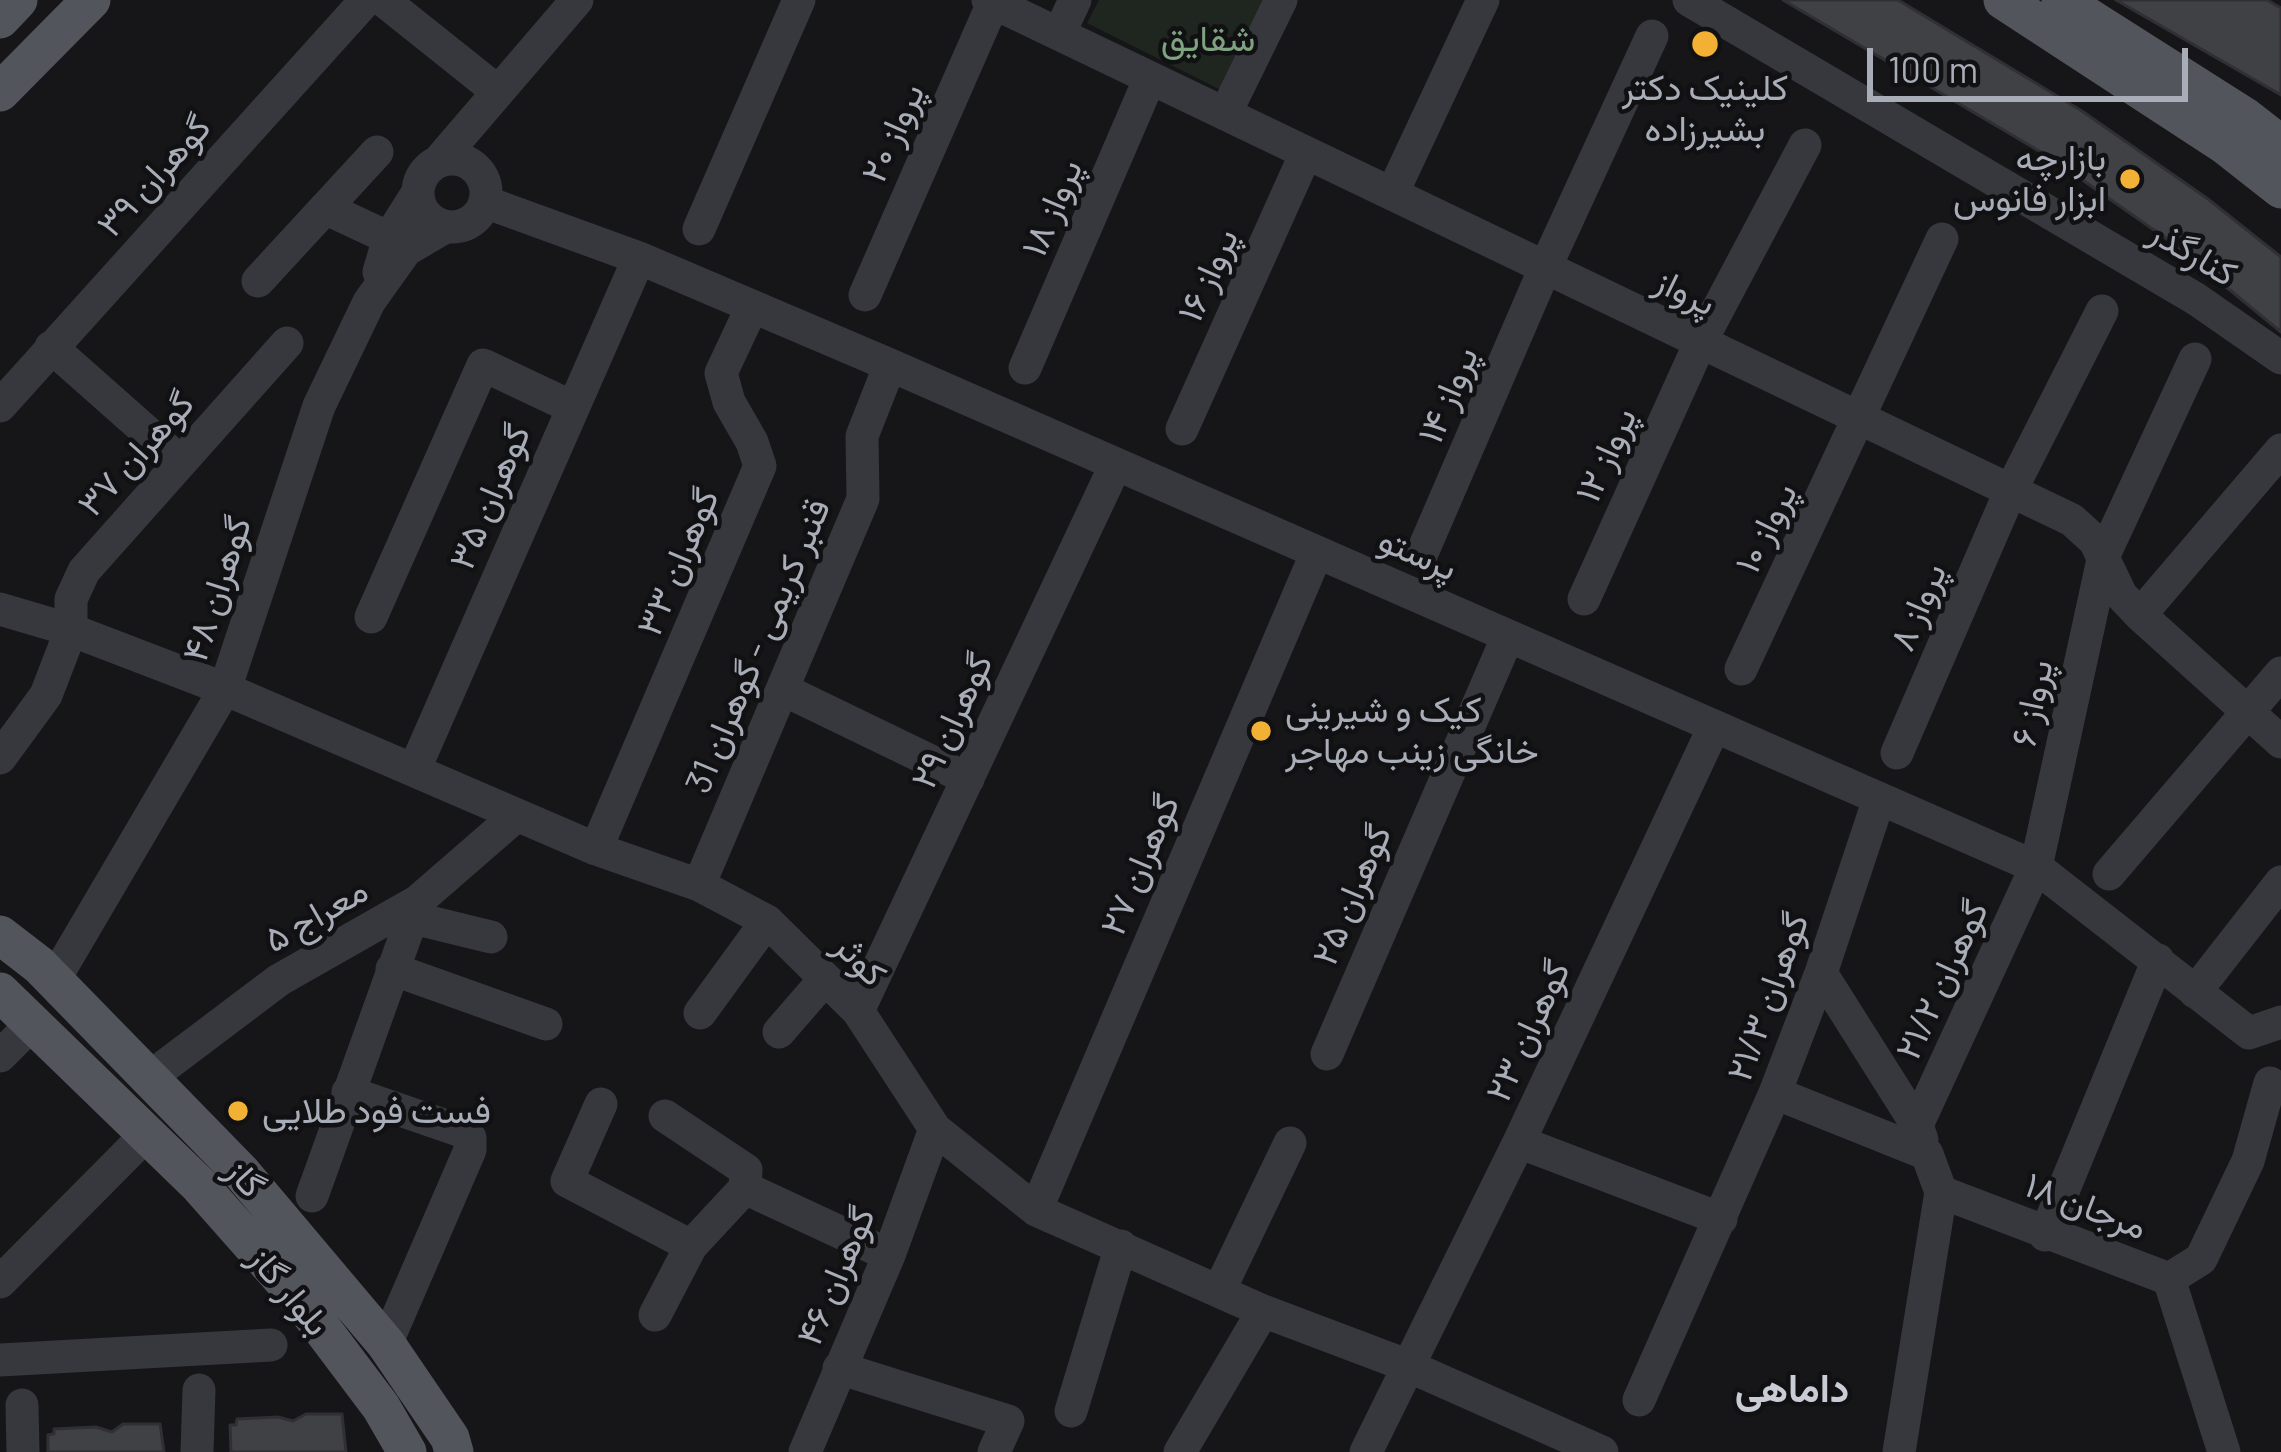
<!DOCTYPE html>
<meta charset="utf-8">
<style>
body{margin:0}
#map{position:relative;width:2281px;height:1452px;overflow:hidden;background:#161618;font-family:Barlow,sans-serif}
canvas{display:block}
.scale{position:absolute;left:1867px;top:48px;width:321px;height:54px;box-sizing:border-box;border:6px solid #a8adb8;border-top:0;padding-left:15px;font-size:36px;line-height:42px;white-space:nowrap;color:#a8adb8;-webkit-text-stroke:9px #111113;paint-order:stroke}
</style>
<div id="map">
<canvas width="2281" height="1452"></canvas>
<div class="scale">100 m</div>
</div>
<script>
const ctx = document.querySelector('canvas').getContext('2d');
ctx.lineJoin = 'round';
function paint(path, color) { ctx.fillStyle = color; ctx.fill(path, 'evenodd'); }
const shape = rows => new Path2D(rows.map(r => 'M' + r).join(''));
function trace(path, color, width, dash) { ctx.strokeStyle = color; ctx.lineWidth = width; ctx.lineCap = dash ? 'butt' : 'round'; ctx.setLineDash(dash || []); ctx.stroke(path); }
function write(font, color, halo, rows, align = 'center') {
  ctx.font = font + ' Barlow,Vazirmatn,sans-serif'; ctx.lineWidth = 9; ctx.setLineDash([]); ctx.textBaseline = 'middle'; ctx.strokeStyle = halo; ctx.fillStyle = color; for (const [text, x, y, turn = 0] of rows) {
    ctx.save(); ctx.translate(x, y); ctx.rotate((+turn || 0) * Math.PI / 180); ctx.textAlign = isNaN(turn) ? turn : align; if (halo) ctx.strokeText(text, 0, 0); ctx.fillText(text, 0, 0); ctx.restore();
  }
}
paint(shape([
 [1099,0,1269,0,1225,92,1087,23]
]), '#1e261f');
const building = shape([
 [1783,0,1898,0,2082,111,2208,199,2281,257,2281,332,2174,244,2051,158,1783,0],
 [2116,0,2267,0,2281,8,2281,95,2116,0],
 [306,1414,342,1414,346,1452,231,1452,230,1425,236,1425,237,1419,278,1417,293,1421,306,1414],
 [123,1424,160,1424,164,1452,48,1452,48,1435,54,1434,54,1429,96,1427,112,1432,123,1424]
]);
paint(building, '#404145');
trace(building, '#303034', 3);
trace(shape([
 [383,0,497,91],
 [988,0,2072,520,2095,541,2121,595,2140,615,2281,742],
 [1689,0,2196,299,2281,358],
 [1059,34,1075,0],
 [1225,114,1281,0],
 '418 193a34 34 0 1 1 68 0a34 34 0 1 1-68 0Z',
 [438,162,577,0],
 [1392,194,1483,0],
 [485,202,639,258,890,365,2036,867,2249,1033,2281,1022],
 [325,208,389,238],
 [699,229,799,0],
 [379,272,389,238,418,192],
 [258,281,377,152],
 [865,295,993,3],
 [51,347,181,462],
 [1025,368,1150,78],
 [0,406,366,0],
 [1182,429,1306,153],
 [1422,553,1545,268,1652,36],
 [1584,599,1700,343,1805,145],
 [0,609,71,630,225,689,596,849,699,885,767,921,858,1011,935,1129,1036,1210,1263,1311,1406,1365,1602,1452],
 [2140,615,2281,450],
 [371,617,483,365,572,407],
 [1741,669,1942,239],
 [784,690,968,779],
 [1897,753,2010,492,2102,311],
 [0,758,46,695,71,630,71,599,84,571,287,343],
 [415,768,639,258],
 [596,849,760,466,752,442,729,402,721,373,752,307],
 [2109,874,2281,673],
 [699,885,863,499,862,436,890,365],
 [413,918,491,937],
 [392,969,546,1024],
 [1821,973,1917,1125,1922,1140],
 [54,980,225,689,319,406,369,302,406,250,445,227],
 [2195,992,2281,882],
 [858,1011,1116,464],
 [700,1013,767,921],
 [779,1032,825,979],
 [1327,1054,1508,636],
 [0,1056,34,1022],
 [149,1078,279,980,418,901,517,815],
 [348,1092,461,1131,470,1138,470,1150,386,1344],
 [1775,1093,1927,1154,1941,1192,1899,1452],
 [601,1104,567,1181,691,1246],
 [665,1116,746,1170,745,1188,889,1255],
 [1917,1125,2036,867,2104,555,2195,359],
 [1519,1142,1721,1219],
 [1941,1192,2169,1279,2224,1452],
 [312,1196,418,901],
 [1036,1210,1317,552],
 [2045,1235,2158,960],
 [2169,1279,2201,1259,2248,1161,2270,1083],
 [0,1282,146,1135],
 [1219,1291,1290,1143],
 [655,1315,691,1246,745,1188],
 [0,1360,271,1345],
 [839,1368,1008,1421,994,1452],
 [1639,1400,1775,1093,1821,973,1879,799],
 [22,1405,23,1452],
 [1071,1411,1121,1246],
 [197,1452,199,1390],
 [805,1452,889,1255,935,1129],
 [1180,1452,1263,1311],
 [1366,1452,1519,1142,1714,727]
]), '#37383d', 33);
trace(shape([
 [2003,0,2225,145,2281,189],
 [2061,0,2245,117,2281,145],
 [0,19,18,0],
 [0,92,91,0],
 [0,935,39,965,241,1172,386,1344,450,1438,454,1452],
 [0,992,199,1185,299,1298,381,1407,407,1452]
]), '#53555c', 39);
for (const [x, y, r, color] of [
 [1705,44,15,"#f2b134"],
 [2130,179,12,"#f2b134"],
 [1261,731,12,"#f2b134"],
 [238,1111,12,"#f2b134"]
]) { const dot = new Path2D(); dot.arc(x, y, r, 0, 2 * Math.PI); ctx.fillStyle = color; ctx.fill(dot); trace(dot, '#111113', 4.5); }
write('36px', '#7fa381', '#111113', [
 ["شقایق",1208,39]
]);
write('36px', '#a8adb8', '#111113', [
 ["کلینیک دکتر",1705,88,"center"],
 ["بشیرزاده",1705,129,"center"],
 ["بازارچه",2106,158,"right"],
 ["ابزار فانوس",2106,199,"right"],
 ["کیک و شیرینی",1285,710],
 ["خانگی زینب مهاجر",1285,751],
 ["فست فود طلایی",262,1111]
], 'left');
write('36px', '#a8adb8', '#111113', [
 ["پرواز ۲۰",893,133,-66],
 ["گوهران ۳۹",154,176,-48],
 ["پرواز ۱۸",1052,208,-67],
 ["کنارگذر",2193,253,31],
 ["پرواز ۱۶",1208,275,-66],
 ["پرواز",1685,292,26],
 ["پرواز ۱۴",1448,395,-67],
 ["گوهران ۳۷",136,454,-48],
 ["پرواز ۱۲",1606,455,-66],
 ["گوهران ۳۵",490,497,-67],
 ["پرواز ۱۰",1766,528,-64],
 ["پرستو",1418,554,24],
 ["گوهران ۳۳",678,562,-67],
 ["گوهران ۴۸",217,589,-72],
 ["پرواز ۸",1918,607,-67],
 ["قنبر کریمی - گوهران 31",758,646,-67],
 ["پرواز ۶",2032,703,-78],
 ["گوهران ۲۹",952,721,-65],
 ["گوهران ۲۷",1140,865,-67],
 ["گوهران ۲۵",1352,895,-67],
 ["معراج ۵",316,915,-30],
 ["کوثر",860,960,46],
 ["گوهران ۲۱/۲",1942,980,-65],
 ["گوهران ۲۱/۳",1768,997,-70],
 ["گوهران ۲۳",1528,1031,-65],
 ["گاز",245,1178,48],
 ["مرجان ۱۸",2086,1206,21],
 ["گوهران ۴۶",836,1276,-67],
 ["بلوار گاز",289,1291,50]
]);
write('bold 39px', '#c9ccd4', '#111113', [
 ["داماهی",1792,1389]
]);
</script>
